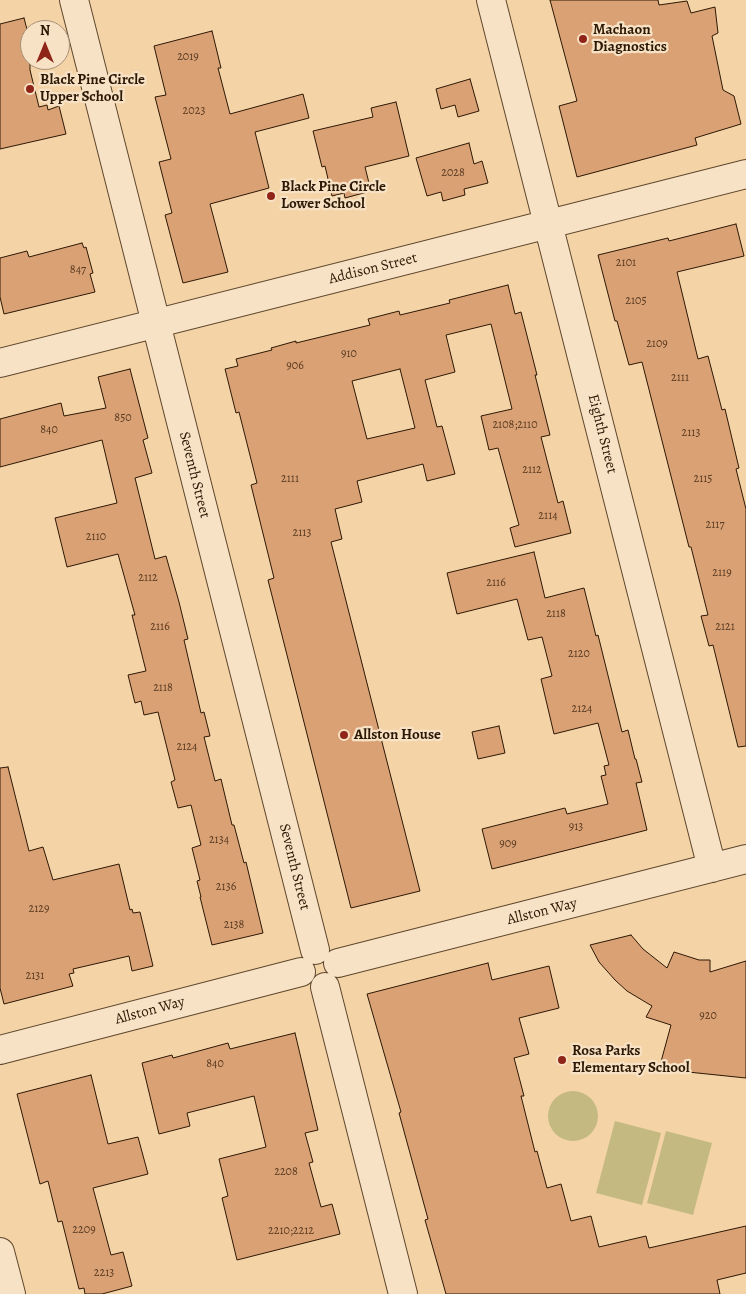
<!DOCTYPE html>
<style>
body{margin:0}
#map{position:relative;width:746px;height:1294px;overflow:hidden;background:#f4d3a6;font-family:Alegreya,serif}
canvas{display:block}
.north{position:absolute;left:20px;top:20px;width:50px;height:50px;box-sizing:border-box;background:#f8e2c5;border:1px solid #a69178;border-radius:50%;rotate:0deg;font-size:14px;font-weight:700;line-height:20px;text-align:center;color:#2c1805}
.north::after{content:'';display:block;margin:auto;width:18px;height:22px;background:#8f2418;clip-path:polygon(50% 0,100% 100%,50% 72%,0 100%)}
</style>
<div id="map">
<canvas width="746" height="1294"></canvas>
<div class="north">N</div>
</div>
<script>
const ctx = document.querySelector('canvas').getContext('2d');
ctx.lineJoin = 'round';
function paint(path, color) { ctx.fillStyle = color; ctx.fill(path, 'evenodd'); }
const shape = rows => new Path2D(rows.map(r => 'M' + r).join(''));
function trace(path, color, width, dash) { ctx.strokeStyle = color; ctx.lineWidth = width; ctx.lineCap = dash ? 'butt' : 'round'; ctx.setLineDash(dash || []); ctx.stroke(path); }
function write(font, color, halo, rows, align = 'center') {
  ctx.font = font + ' Alegreya,serif'; ctx.lineWidth = 4.5; ctx.setLineDash([]); ctx.textBaseline = 'middle'; ctx.strokeStyle = halo; ctx.fillStyle = color; for (const [text, x, y, turn = 0] of rows) {
    ctx.save(); ctx.translate(x, y); ctx.rotate((+turn || 0) * Math.PI / 180); ctx.textAlign = isNaN(turn) ? turn : align; if (halo) ctx.strokeText(text, 0, 0); ctx.fillText(text, 0, 0); ctx.restore();
  }
}
paint(shape([
 '548 1116a25 25 0 1 1 50 0a25 25 0 1 1-50 0Z',
 [615,1121,661,1133,642,1205,596,1193],
 [666,1131,712,1143,693,1215,647,1203]
]), '#c4ba81');
const building = shape([
 [550,0,658,0,659,5,687,1,691,13,715,7,718,33,712,36,723,90,734,96,741,124,695,138,697,145,577,177,559,106,577,101,550,0],
 [24,18,30,41,30,70,39,107,47,105,48,110,59,106,66,134,0,149,0,24,24,18],
 [212,31,221,68,218,68,230,114,303,94,309,118,255,132,269,188,210,204,228,272,183,283,165,215,172,213,159,162,171,159,155,97,166,95,154,46,212,31],
 [470,79,479,111,458,117,455,105,441,109,436,89,470,79],
 [396,102,409,156,365,167,371,191,345,198,344,193,332,196,325,166,322,167,313,131,373,117,371,108,396,102],
 [469,143,474,164,482,161,488,183,464,189,465,195,443,201,441,192,427,196,416,158,469,143],
 [736,224,744,256,677,272,698,359,708,356,722,410,725,409,739,468,736,469,746,509,746,746,738,747,713,645,709,646,701,616,708,615,691,547,689,547,642,362,629,365,617,321,615,321,598,255,668,238,669,241,736,224],
 [82,243,84,248,86,247,90,262,93,273,90,274,95,292,4,314,0,297,0,258,27,251,29,257,82,243],
 [508,285,515,314,521,312,537,375,535,375,550,435,541,437,558,503,563,501,571,533,515,547,510,528,519,525,498,448,489,450,481,416,512,409,491,324,446,335,455,372,425,380,437,427,442,426,455,474,427,481,423,464,357,481,362,502,335,509,342,539,331,542,420,891,351,908,268,580,274,578,251,485,257,483,239,412,236,413,225,369,238,366,236,359,272,350,271,348,296,341,296,343,370,325,368,319,399,311,400,315,450,303,449,300,508,285],
 [400,369,415,428,367,439,352,381,400,369],
 [130,369,148,438,143,440,152,473,135,478,155,559,166,556,179,602,188,639,184,640,201,713,204,712,210,736,204,737,215,781,221,779,232,825,234,825,244,863,246,862,263,933,212,945,200,897,201,897,197,881,200,880,192,848,201,845,191,805,178,808,171,782,175,780,158,712,144,715,141,701,135,703,128,675,146,671,132,615,135,615,118,554,67,567,55,518,117,503,102,440,0,467,0,419,61,403,64,416,106,408,98,377,130,369],
 [534,552,545,598,584,588,596,636,598,635,622,732,628,730,635,759,636,759,642,782,636,783,647,830,492,869,482,829,565,808,567,814,608,804,601,776,606,775,604,766,609,765,598,723,554,734,541,679,552,676,542,637,528,640,517,599,457,614,447,573,534,552],
 [499,726,505,753,478,759,472,732,499,726],
 [8,767,29,851,43,847,53,880,119,864,130,910,132,909,133,913,140,912,153,966,132,971,129,956,73,969,74,973,69,974,73,986,4,1004,0,988,0,768,8,767],
 [631,935,643,949,667,968,674,952,699,960,710,960,710,972,746,961,746,1078,659,1069,671,1025,646,1017,652,1006,627,991,615,980,599,962,590,945,631,935],
 [488,963,492,980,549,966,559,1008,519,1018,529,1054,514,1058,524,1096,521,1096,535,1152,537,1151,547,1188,561,1184,571,1221,591,1216,599,1247,646,1236,649,1248,746,1226,746,1273,717,1280,720,1294,446,1294,425,1220,428,1219,399,1113,401,1112,367,994,488,963],
 [295,1033,318,1130,305,1133,313,1162,309,1163,321,1207,332,1204,340,1234,237,1260,222,1198,228,1196,219,1159,266,1147,254,1096,187,1113,190,1126,159,1134,142,1063,172,1055,173,1058,228,1043,230,1049,295,1033],
 [91,1075,108,1144,138,1137,148,1174,93,1188,111,1255,123,1252,132,1286,102,1294,85,1294,84,1288,79,1289,62,1221,58,1222,48,1181,40,1184,17,1094,91,1075]
]);
paint(building, '#daa174');
trace(building, '#2c1805', 1);
const minor = shape([
 [74,0,315,950],
 [491,0,712,868],
 [0,363,746,174],
 [338,963,746,859],
 [325,987,403,1294],
 [0,1050,301,972]
]);
const tertiary = shape([
 [0,1252,11,1294]
]);
trace(minor, '#5e472d', 30);
trace(tertiary, '#5e472d', 30);
trace(minor, '#f8e2c5', 28);
trace(tertiary, '#f8e2c5', 28);
for (const [x, y, r, color] of [
 [583,39,5,"#8f2418"],
 [30,89,5,"#8f2418"],
 [271,196,5,"#8f2418"],
 [344,735,5,"#8f2418"],
 [562,1060,5,"#8f2418"]
]) { const dot = new Path2D(); dot.arc(x, y, r, 0, 2 * Math.PI); ctx.fillStyle = color; ctx.fill(dot); trace(dot, '#f8e2c5', 2); }
write('12px', '#583a21', null, [
 ["2019",188,57],
 ["2023",194,111],
 ["2028",453,173],
 ["2101",626,263],
 ["847",78,270],
 ["2105",636,301],
 ["2109",657,344],
 ["910",349,354],
 ["906",295,366],
 ["2111",680,378],
 ["850",123,418],
 ["2108;2110",515,425],
 ["840",49,430],
 ["2113",691,433],
 ["2112",532,470],
 ["2111",290,479],
 ["2115",703,479],
 ["2114",548,516],
 ["2117",715,525],
 ["2113",302,533],
 ["2110",96,537],
 ["2119",722,573],
 ["2112",148,578],
 ["2116",496,583],
 ["2118",556,614],
 ["2116",160,627],
 ["2121",725,627],
 ["2120",579,654],
 ["2118",163,688],
 ["2124",582,709],
 ["2124",187,747],
 ["913",576,827],
 ["2134",219,840],
 ["909",508,844],
 ["2136",226,887],
 ["2129",39,909],
 ["2138",234,925],
 ["2131",35,976],
 ["920",708,1016],
 ["840",215,1064],
 ["2208",286,1172],
 ["2209",84,1230],
 ["2210;2212",291,1231],
 ["2213",104,1273]
]);
write('bold 15px', '#2c1805', '#f8e2c5', [
 ["Machaon",593,30],
 ["Diagnostics",593,47],
 ["Black Pine Circle",40,80],
 ["Upper School",40,97],
 ["Black Pine Circle",281,187],
 ["Lower School",281,204],
 ["Allston House",354,735],
 ["Rosa Parks",572,1051],
 ["Elementary School",572,1068]
], 'left');
write('15px', '#2c1805', '#f8e2c5', [
 ["Addison Street",373,269,-14],
 ["Eighth Street",602,434,76],
 ["Seventh Street",194,475,76],
 ["Seventh Street",294,867,76],
 ["Allston Way",542,912,-14],
 ["Allston Way",150,1011,-15]
]);
</script>
